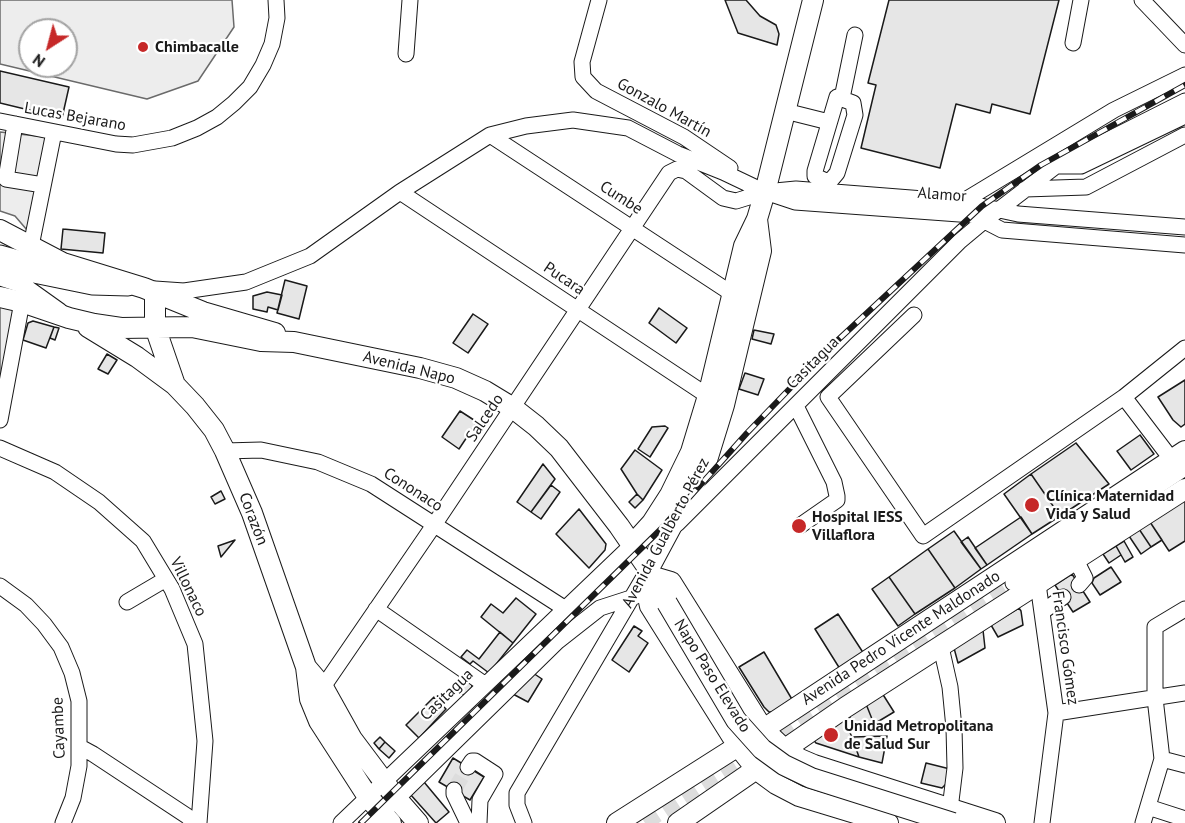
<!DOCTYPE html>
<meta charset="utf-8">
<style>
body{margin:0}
#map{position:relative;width:1185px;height:823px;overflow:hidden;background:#fff;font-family:"PT Sans",sans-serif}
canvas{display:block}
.north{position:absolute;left:18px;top:18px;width:60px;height:60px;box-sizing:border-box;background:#fff;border:2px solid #a3a3a3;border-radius:50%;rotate:216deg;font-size:16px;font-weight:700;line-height:24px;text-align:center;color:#1a1a1a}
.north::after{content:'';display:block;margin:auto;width:21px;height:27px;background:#c62828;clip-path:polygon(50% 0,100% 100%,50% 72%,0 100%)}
</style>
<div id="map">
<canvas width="1185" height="823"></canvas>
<div class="north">N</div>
</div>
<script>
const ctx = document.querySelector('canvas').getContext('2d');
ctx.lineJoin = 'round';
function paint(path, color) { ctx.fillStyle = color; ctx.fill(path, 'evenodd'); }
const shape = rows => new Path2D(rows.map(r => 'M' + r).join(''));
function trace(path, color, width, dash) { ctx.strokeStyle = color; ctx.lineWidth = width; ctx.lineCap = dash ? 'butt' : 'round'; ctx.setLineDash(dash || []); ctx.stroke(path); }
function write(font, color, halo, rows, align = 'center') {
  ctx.font = font + ' "PT Sans",sans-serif'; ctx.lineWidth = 4.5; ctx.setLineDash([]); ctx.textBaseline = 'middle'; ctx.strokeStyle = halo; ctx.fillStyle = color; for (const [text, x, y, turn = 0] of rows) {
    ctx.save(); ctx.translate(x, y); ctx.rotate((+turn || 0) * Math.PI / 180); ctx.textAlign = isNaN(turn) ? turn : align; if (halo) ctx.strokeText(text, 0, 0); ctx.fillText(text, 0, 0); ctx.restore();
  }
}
const built = shape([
 [0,0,232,0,234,27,198,81,147,99,0,64,0,0],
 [30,30,66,30,66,66,30,66,30,30],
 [0,132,46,137,27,230,15,216,0,211,0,132],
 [0,302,22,302,0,414,0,302]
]);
paint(built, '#ededed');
trace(built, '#6a6a6a', 1.5);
const building = shape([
 [725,0,746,0,760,16,776,25,779,34,777,45,738,33,725,0],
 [889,0,1059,0,1030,114,992,104,990,113,956,104,940,168,861,148,876,85,868,83,889,0],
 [0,71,69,87,62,118,0,103,0,71],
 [63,229,105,233,103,253,61,249,63,229],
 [285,280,307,286,299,319,277,313,285,280],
 [267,292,282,295,278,310,268,307,267,312,253,309,253,296,267,292],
 [659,308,687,328,676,343,649,323,659,308],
 [473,314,488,324,468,353,453,343,473,314],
 [33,321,54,327,46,348,23,340,28,323,33,321],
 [54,327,59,328,55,340,50,338,54,327],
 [754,330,774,334,771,344,752,339,754,330],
 [107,354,117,360,108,374,98,369,107,354],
 [745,373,764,379,758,395,739,389,745,373],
 [1185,380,1185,424,1181,427,1173,420,1158,397,1185,380],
 [460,411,477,422,459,449,442,437,460,411],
 [665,426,668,428,650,457,638,449,652,427,665,426],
 [1140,435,1154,454,1131,470,1117,451,1140,435],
 [1076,443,1109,484,1060,516,1031,474,1076,443],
 [635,450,662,470,643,500,637,494,621,469,635,450],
 [543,464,555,479,531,512,517,502,543,464],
 [1031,474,1060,516,1032,534,1004,494,1031,474],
 [551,485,560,492,541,519,531,512,551,485],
 [221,491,225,499,215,504,211,497,221,491],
 [637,494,643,500,635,508,629,502,637,494],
 [1185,499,1185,541,1169,551,1150,522,1185,499],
 [579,509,606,544,605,550,589,568,556,534,579,509],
 [1021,517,1032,534,987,565,975,548,1021,517],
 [1150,522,1162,540,1151,547,1139,529,1150,522],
 [1139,529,1151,547,1141,554,1129,536,1139,529],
 [954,531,981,569,955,588,928,549,954,531],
 [968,537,987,565,981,569,961,542,968,537],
 [235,540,221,557,218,546,235,540],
 [1124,541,1133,557,1125,562,1116,546,1124,541],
 [1116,546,1121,555,1109,563,1103,554,1116,546],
 [928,549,955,588,915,614,889,577,928,549],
 [1111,567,1121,582,1100,595,1092,583,1094,578,1111,567],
 [1072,574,1090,602,1073,612,1055,585,1072,574],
 [889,577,915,614,898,626,872,589,889,577],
 [516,598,536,614,513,643,481,617,491,604,503,613,516,598],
 [1019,608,1021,611,1023,625,998,637,991,625,1019,608],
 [838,614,864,654,840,669,815,629,838,614],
 [634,626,642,631,638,636,648,643,629,672,612,660,634,626],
 [983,630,985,648,958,663,954,648,983,630],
 [500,632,513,643,489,673,473,661,470,664,461,657,467,650,479,659,500,632],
 [764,652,793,701,775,712,769,712,764,707,739,667,764,652],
 [530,671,542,679,528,702,511,693,530,671],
 [462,674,471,680,472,687,465,696,453,686,462,674],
 [882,693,894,712,874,724,866,704,882,693],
 [434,697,446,709,419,738,406,725,434,697],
 [866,704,874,724,853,728,849,714,866,704],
 [841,714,852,737,859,757,816,743,811,737,841,714],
 [887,736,882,763,859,757,852,737,887,736],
 [380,737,385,742,379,749,374,743,380,737],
 [385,742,395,751,389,758,379,749,385,742],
 [453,758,484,777,470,800,439,782,453,758],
 [926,763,950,769,947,783,942,788,921,783,926,763],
 [424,782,449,812,436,823,410,794,424,782]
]);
paint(building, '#e6e6e6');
trace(building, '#1a1a1a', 1.5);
trace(shape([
 [454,790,468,767],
 [645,823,1013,583]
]), '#ddd', 15, [15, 8]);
const minor = shape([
 [599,0,582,62,583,77,596,91,684,137,730,168],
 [1142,0,1185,45],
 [1073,43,1081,0],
 [406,54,410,0],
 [837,97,853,103,855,115,837,173,832,179,826,181,815,176,815,171,837,97],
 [842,98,855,35],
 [785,111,829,122],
 [0,121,116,144,133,145,172,138,197,128,217,117,234,103,250,87,263,65,272,44,277,18,276,0],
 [15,124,6,179,43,185],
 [490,135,731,293],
 [1059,166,1081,166,1185,116],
 [1025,189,1086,187,1185,135],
 [400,192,708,396],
 [962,202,1114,110,1185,75],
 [31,246,54,132],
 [0,253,68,272],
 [0,268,92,287,128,288],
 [0,278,25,286,60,311],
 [155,289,184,291,246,282,310,256,400,192,490,135,526,126,573,120,628,128,678,154,723,172,765,192,795,202,973,215,1002,230,1185,245],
 [914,315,828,397,923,536,1124,397,1172,460],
 [1124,397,1185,348],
 [796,406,834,482,837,496,837,500,801,525],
 [0,420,22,302],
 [0,448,55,472,99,502,143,541,172,589,195,644,205,741,199,823],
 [225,451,261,450,318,462,371,484,564,608],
 [677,524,960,241,984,221,1056,166,1185,101],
 [1076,560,1085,578,1079,585],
 [1013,583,1185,468],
 [1038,584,1056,713,1042,823],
 [0,586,26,605,44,624,61,647,72,673,79,701,79,766,73,798,63,823],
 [127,602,166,579],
 [376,609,484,684],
 [1042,612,1063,597],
 [941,647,950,687,954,728,955,768,950,809],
 [323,687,434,525,669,173,677,169,686,171,723,198,736,201,765,192,796,189,962,202,1018,214,1185,227],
 [1056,713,1185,693],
 [80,747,93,754,187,816,194,823],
 [1162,759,1185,765],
 [468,767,472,761,475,761,495,774,480,800,479,823],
 [454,790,454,794,468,823],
 [1148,807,1185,819],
 [341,823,632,545],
 [372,823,558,641,600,608,634,597],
 [524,823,517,805,517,793,648,570],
 [1143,823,1162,759,1155,698,1155,627,1185,609]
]);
const major = shape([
 [0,230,63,263,144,288,203,312,275,333],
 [155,293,155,327,175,385],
 [0,297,22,302,69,318,94,324,121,328,192,327,261,341,294,342,420,368,456,378,485,391,513,408,536,426,559,448,619,526,654,577,667,603],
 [88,327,137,357,175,385,195,406,214,430,225,451,252,513,306,667,310,699,319,721,368,797,391,823],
 [632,545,652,523,670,495,691,452,708,396,744,246,757,219,765,192,813,0],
 [648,570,707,460,724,405,761,251,757,219],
 [654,577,671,582,763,729,784,749,800,759,814,765,995,823],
 [654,577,648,597,650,606,738,746,757,770,776,784,799,796,888,823],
 [306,667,323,687,352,739,397,799,418,823],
 [617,823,738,746,1185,451],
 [678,823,846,707,1185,489]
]);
trace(minor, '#1a1a1a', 17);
trace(major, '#1a1a1a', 22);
trace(minor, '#fff', 15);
trace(major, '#fff', 20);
const rail = shape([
 [361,823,660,530,747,433,825,352,982,206,1041,165,1185,85]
]);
trace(rail, '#1a1a1a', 6);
trace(rail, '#fff', 4, [11]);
const majorBridge = shape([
 [667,603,736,720,762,749,784,765,811,778,953,823]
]);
trace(majorBridge, '#1a1a1a', 22, []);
trace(majorBridge, '#fff', 20);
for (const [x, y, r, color] of [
 [143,47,6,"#c62828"],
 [1032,505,8,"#c62828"],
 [799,526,8,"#c62828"],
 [831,735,8,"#c62828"]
]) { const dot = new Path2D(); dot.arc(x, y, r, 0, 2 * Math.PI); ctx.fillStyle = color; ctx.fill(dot); trace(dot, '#fff', 2); }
write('bold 16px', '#1a1a1a', '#fff', [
 ["Chimbacalle",155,47],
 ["Clínica Maternidad",1046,496],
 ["Vida y Salud",1046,514],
 ["Hospital IESS",812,517],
 ["Villaflora",812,535],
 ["Unidad Metropolitana",844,726],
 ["de Salud Sur",844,744]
], 'left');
write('16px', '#1a1a1a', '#fff', [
 ["Gonzalo Martín",664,108,29],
 ["Lucas Bejarano",75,117,10],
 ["Alamor",942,195,4],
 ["Cumbe",621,198,33],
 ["Pucara",564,279,34],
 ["Casitagua",813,363,-45],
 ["Avenida Napo",409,368,14],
 ["Salcedo",485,418,-56],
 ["Cononaco",413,490,33],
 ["Corazón",253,519,69],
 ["Avenida Gualberto Pérez",666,533,-62],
 ["Villonaco",188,587,64],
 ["Avenida Pedro Vicente Maldonado",901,638,-33],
 ["Francisco Gómez",1065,648,82],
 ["Napo Paso Elevado",712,676,58],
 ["Casitagua",447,695,-44],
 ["Cayambe",59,728,-92]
]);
</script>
